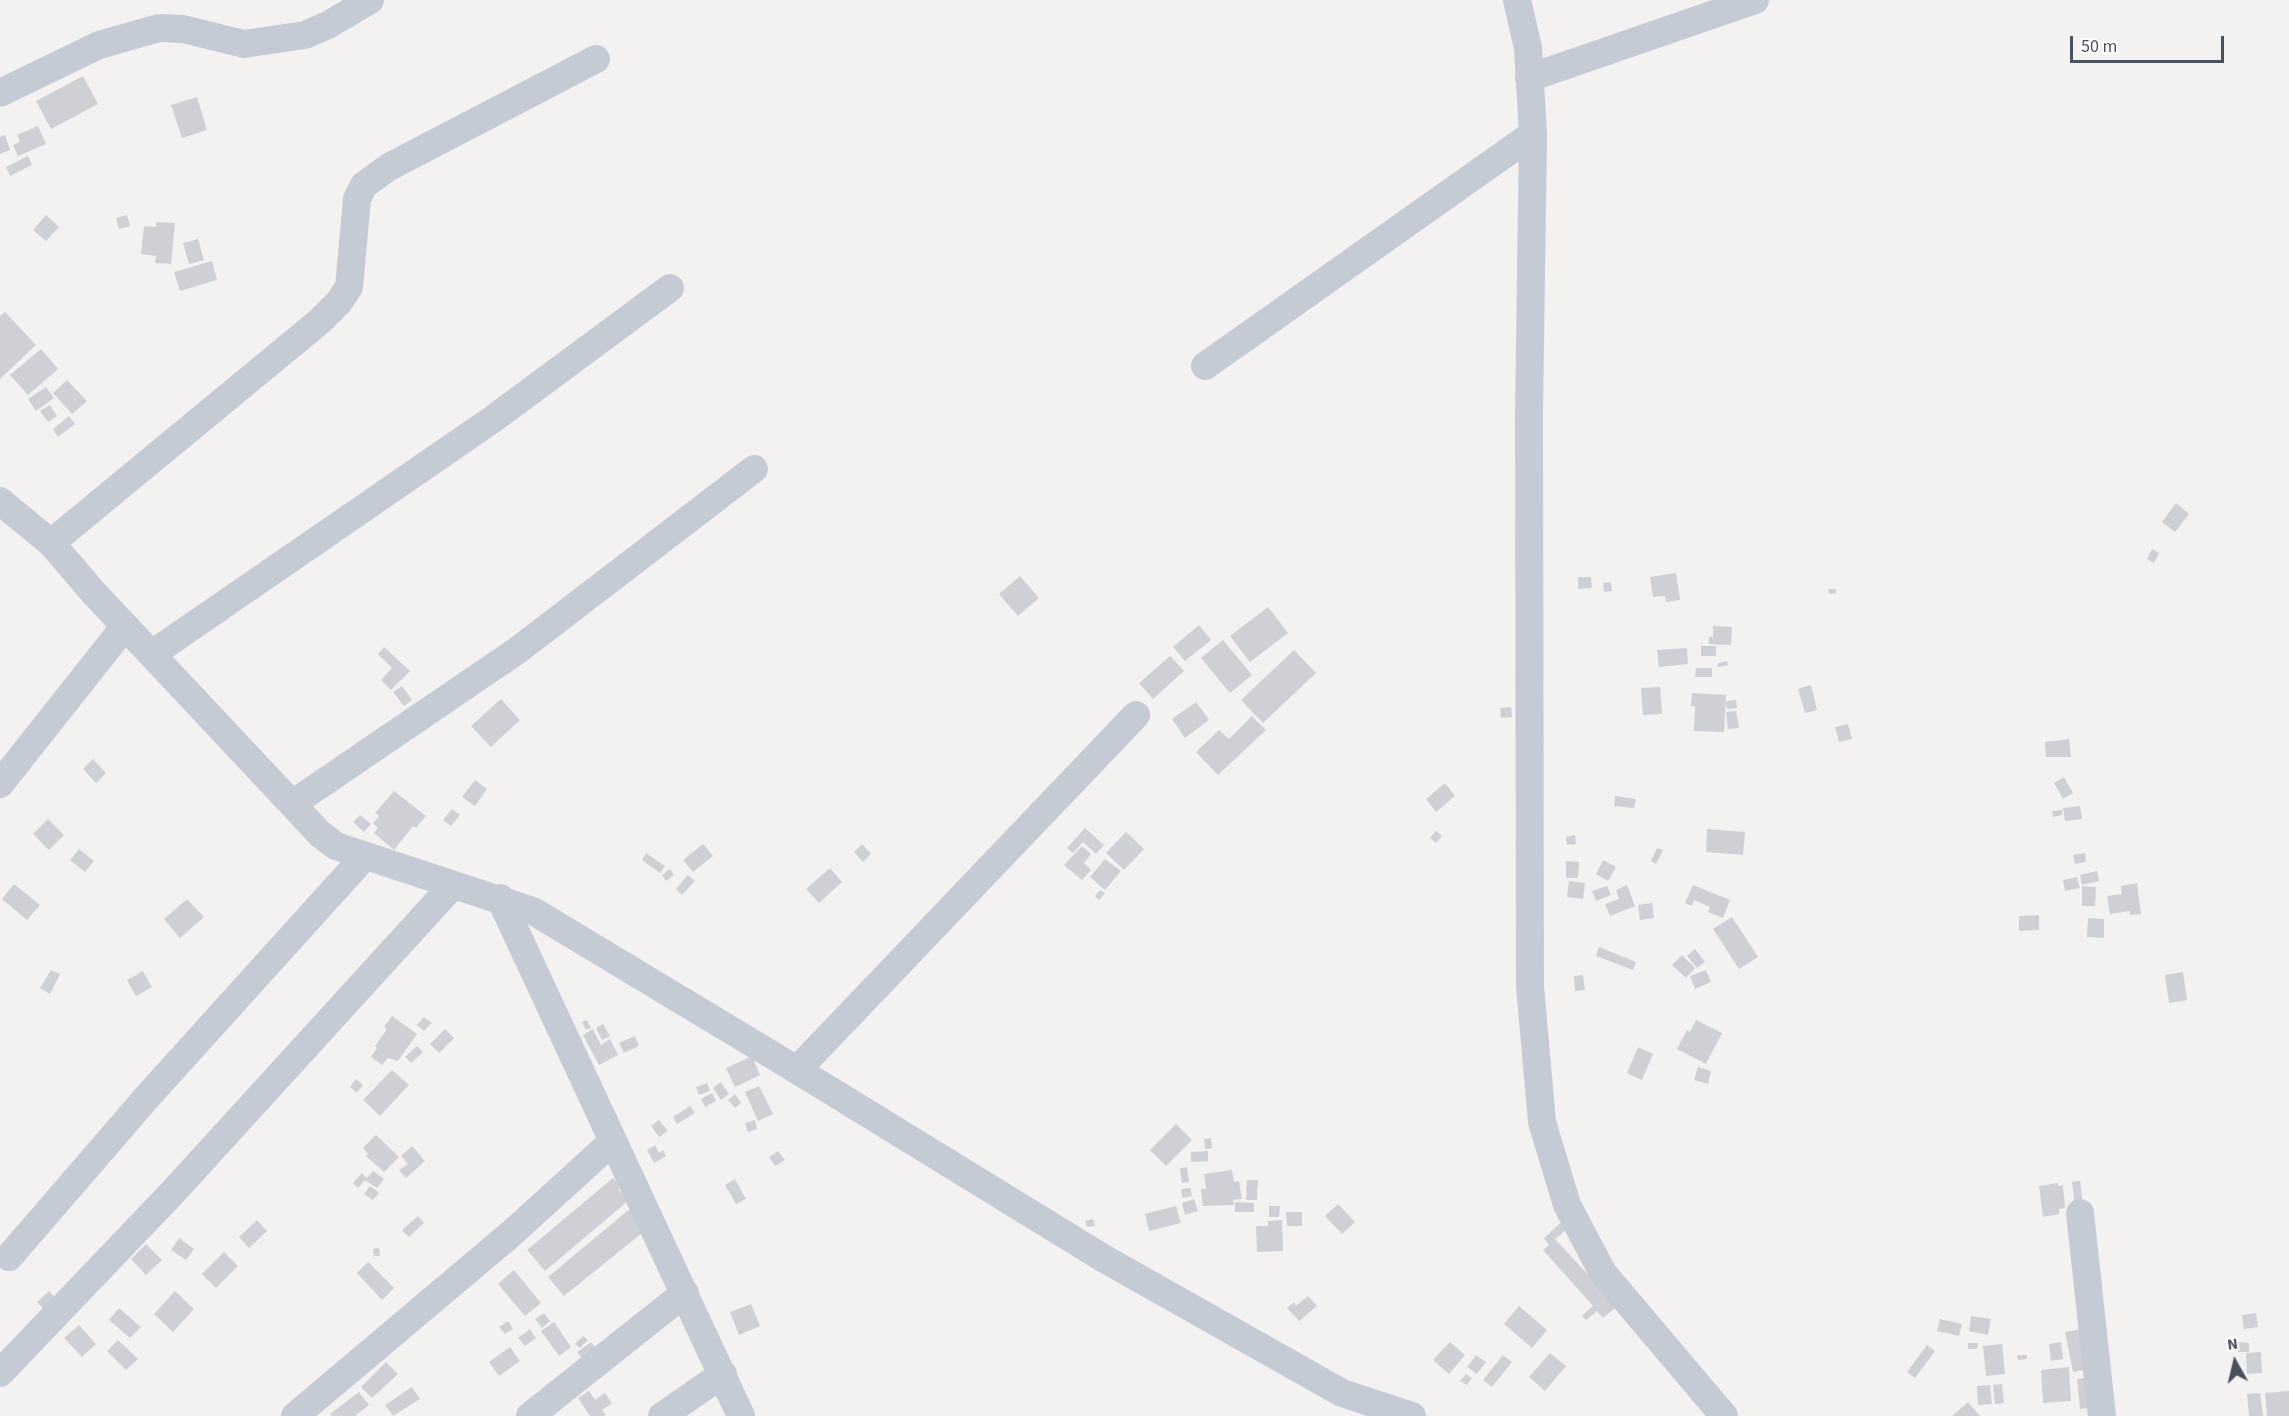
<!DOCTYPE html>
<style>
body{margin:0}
#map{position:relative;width:2289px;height:1416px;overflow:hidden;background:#f3f2f1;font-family:"Source Sans 3",sans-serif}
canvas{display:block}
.north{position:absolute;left:2205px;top:1332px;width:60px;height:60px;-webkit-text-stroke:4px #fff;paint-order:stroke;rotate:352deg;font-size:16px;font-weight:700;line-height:24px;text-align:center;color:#49515f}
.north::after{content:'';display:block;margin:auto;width:21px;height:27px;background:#49515f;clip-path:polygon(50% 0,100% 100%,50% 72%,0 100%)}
.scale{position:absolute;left:2070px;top:36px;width:154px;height:27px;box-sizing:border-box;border:3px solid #49515f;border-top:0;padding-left:8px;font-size:18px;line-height:21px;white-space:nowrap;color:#49515f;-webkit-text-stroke:4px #fff;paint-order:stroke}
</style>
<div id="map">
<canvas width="2289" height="1416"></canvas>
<div class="north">N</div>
<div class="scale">50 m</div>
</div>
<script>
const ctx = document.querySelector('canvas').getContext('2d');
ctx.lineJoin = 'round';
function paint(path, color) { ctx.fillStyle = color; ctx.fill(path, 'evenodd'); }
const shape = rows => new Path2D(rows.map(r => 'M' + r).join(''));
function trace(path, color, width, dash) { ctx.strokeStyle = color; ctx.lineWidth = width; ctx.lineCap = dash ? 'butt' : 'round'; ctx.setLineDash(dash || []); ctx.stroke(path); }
paint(shape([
 [83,76,98,104,51,129,36,101],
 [197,97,207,130,182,138,171,105],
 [38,126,46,144,18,156,13,145,20,142,17,135],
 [5,135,10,150,0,154,0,137],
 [28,156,32,165,10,176,6,167],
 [46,215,59,227,46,241,33,230],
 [127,215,130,226,119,229,116,218],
 [156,222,175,223,171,264,155,263,156,256,141,254,144,226,156,227],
 [198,239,204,260,189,264,183,243],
 [212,261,217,280,180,291,174,272],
 [5,312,36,345,0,379,0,316],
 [41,349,58,369,28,395,10,375],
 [67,380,87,401,72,414,53,393],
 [46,387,54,398,36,411,28,399],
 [50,405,57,416,48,422,40,411],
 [69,416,75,424,58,437,53,429],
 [2176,503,2189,514,2175,532,2162,522],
 [2152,549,2159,553,2154,563,2147,559],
 [1676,573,1680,600,1666,602,1665,596,1653,597,1650,577],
 [1020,576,1039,598,1018,616,999,594],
 [1578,577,1591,577,1592,588,1578,589],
 [1611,582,1612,591,1604,592,1603,583],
 [1828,589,1836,589,1836,593,1829,594],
 [1268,607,1288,633,1250,662,1230,636],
 [1199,625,1211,640,1185,661,1173,647],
 [1713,626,1732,627,1731,645,1709,644,1709,637,1713,637],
 [1223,640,1252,675,1230,693,1201,658],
 [1701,646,1716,646,1716,656,1701,656],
 [384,647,410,671,391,690,381,680,392,668,378,654],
 [1687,648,1688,664,1659,667,1657,650],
 [1294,650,1316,673,1263,723,1241,700],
 [1170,656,1184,671,1153,699,1139,683],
 [1727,661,1728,665,1718,667,1718,663],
 [1696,668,1712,668,1712,677,1695,677],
 [1811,685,1817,710,1805,713,1798,689],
 [402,686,412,700,404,706,393,692],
 [1660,687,1662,714,1643,715,1641,688],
 [1692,693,1726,695,1724,732,1694,731,1695,706,1691,706],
 [501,699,520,720,491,747,471,726],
 [1736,700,1737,708,1727,709,1726,701],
 [1196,702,1209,720,1185,738,1172,719],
 [1511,707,1512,717,1501,718,1500,708],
 [1736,711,1739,728,1728,729,1726,712],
 [1252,716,1266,730,1218,775,1196,752,1219,730,1229,739],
 [1848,724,1852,739,1839,742,1835,727],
 [2069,739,2071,757,2046,757,2045,742],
 [93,759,106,773,96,783,83,769],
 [2064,777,2073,793,2063,799,2054,783],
 [475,780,487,789,475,806,462,797],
 [1445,783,1455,796,1436,812,1426,799],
 [394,791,426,816,416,828,413,826,394,850,374,833,378,828,373,823,379,816,375,813],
 [1615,796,1636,799,1634,808,1614,806],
 [2080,806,2082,819,2065,821,2063,808],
 [452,809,460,815,451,826,443,820],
 [2062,810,2062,815,2053,817,2052,811],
 [360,815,371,824,364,832,353,822],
 [48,819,64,835,49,850,33,834],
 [1085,828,1104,845,1096,854,1083,842,1073,853,1067,848],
 [1707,829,1745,832,1743,855,1706,852],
 [1436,831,1442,836,1436,843,1430,838],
 [1126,832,1144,849,1124,870,1106,853],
 [1575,835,1576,844,1567,845,1566,837],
 [703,844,713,856,693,872,683,860],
 [862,844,871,854,863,862,854,852],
 [1082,846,1091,854,1084,863,1091,870,1082,880,1064,865],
 [1657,848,1663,850,1656,864,1651,861],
 [79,849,94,861,85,872,70,860],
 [646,853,665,866,660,873,642,860],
 [2085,853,2086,862,2075,864,2073,855],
 [1105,859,1121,871,1105,890,1090,877],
 [1603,860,1616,867,1608,881,1596,874],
 [1566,861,1579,862,1578,878,1566,878],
 [830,868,842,882,819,903,806,889],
 [670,869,674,875,666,881,662,875],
 [2097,871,2099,881,2082,885,2080,875],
 [688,875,695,881,682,895,676,889],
 [2077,877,2080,888,2065,891,2063,880],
 [1569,881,1585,883,1583,899,1567,897],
 [2137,883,2141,914,2130,915,2130,911,2110,914,2107,896,2122,894,2121,886],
 [14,884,40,905,27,920,2,899],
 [1627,885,1635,906,1610,916,1605,904,1619,899,1616,890],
 [1693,885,1730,900,1723,918,1708,912,1710,907,1694,900,1692,906,1685,903],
 [1607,886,1611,895,1596,901,1592,891],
 [2082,886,2096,887,2095,906,2082,906],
 [1100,890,1105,893,1099,900,1095,896],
 [187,899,204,917,180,938,164,919],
 [1652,903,1654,918,1640,920,1638,905],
 [2039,915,2039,930,2019,931,2019,916],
 [1732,917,1758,957,1739,969,1713,929],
 [2088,918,2104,919,2104,938,2087,937],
 [1599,947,1636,962,1633,970,1596,956],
 [1695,949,1705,962,1697,968,1687,956],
 [1682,955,1695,968,1686,978,1672,965],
 [51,970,60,974,50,994,40,988],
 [1706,970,1711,982,1695,989,1690,976],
 [143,971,152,987,136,996,127,980],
 [2183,972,2187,1000,2169,1003,2165,975],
 [1583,975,1585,990,1575,991,1574,976],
 [392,1016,417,1034,398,1061,388,1058,382,1065,371,1057,377,1048,375,1046,387,1029,384,1027],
 [424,1017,432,1023,424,1031,417,1025],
 [587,1020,591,1028,586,1030,582,1022],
 [1696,1020,1722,1033,1706,1064,1677,1049,1687,1030,1690,1032],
 [603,1024,610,1036,602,1040,596,1028],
 [445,1029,454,1038,439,1053,430,1044],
 [593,1029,601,1045,610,1039,618,1055,599,1065,583,1035],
 [635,1036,639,1046,624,1053,619,1043],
 [417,1046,423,1052,411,1063,405,1057],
 [1638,1047,1653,1054,1642,1080,1627,1073],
 [752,1056,760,1075,735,1087,726,1068],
 [1698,1067,1711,1071,1708,1084,1694,1080],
 [392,1070,409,1085,380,1116,363,1100],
 [356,1079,363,1085,357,1093,350,1087],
 [721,1082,729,1094,721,1100,713,1088],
 [707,1083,710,1091,699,1095,696,1087],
 [759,1086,773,1114,758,1121,745,1092],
 [712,1093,716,1101,705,1107,701,1099],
 [735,1094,741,1103,735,1108,728,1100],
 [690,1106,695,1113,677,1124,673,1117],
 [659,1120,668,1131,659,1137,651,1126],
 [755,1120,757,1129,748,1132,745,1123],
 [1176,1124,1192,1140,1166,1166,1150,1150],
 [376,1135,399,1157,384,1172,366,1156,368,1154,363,1148],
 [1211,1138,1212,1148,1205,1149,1204,1139],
 [655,1145,659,1153,663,1150,666,1156,654,1163,647,1150],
 [412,1146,425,1161,406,1178,399,1170,408,1164,401,1156],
 [778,1151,785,1160,775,1166,769,1157],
 [1208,1151,1208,1161,1191,1162,1191,1152],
 [1187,1167,1189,1182,1182,1183,1180,1168],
 [1232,1170,1234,1182,1239,1181,1242,1199,1233,1200,1234,1205,1203,1206,1201,1189,1206,1189,1204,1174],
 [373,1171,384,1179,377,1188,365,1180,358,1188,353,1183,362,1173,367,1178],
 [613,1178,621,1187,618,1189,628,1201,545,1271,527,1250],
 [735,1179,746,1199,736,1204,725,1185],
 [1247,1180,1258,1180,1257,1200,1246,1200],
 [2080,1181,2083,1205,2075,1206,2072,1182],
 [2058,1183,2058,1186,2063,1185,2065,1208,2059,1209,2059,1214,2043,1217,2039,1186],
 [370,1186,379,1193,373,1200,364,1194],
 [1190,1188,1192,1196,1182,1198,1181,1189],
 [1194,1199,1198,1211,1185,1215,1182,1203],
 [1235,1202,1254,1203,1254,1212,1235,1212],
 [1338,1204,1355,1222,1342,1234,1325,1216],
 [1176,1206,1181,1223,1149,1231,1145,1214],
 [1269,1206,1280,1206,1279,1217,1269,1217],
 [631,1208,647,1229,564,1296,548,1277],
 [1286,1212,1302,1212,1302,1226,1287,1226],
 [418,1216,424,1223,409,1237,402,1230],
 [1566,1218,1572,1225,1555,1239,1617,1306,1603,1318,1597,1311,1586,1320,1582,1316,1593,1306,1543,1250,1549,1245,1544,1238],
 [1093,1219,1095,1226,1087,1227,1085,1221],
 [257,1220,267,1231,249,1248,239,1237],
 [1282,1220,1283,1251,1257,1252,1256,1226,1268,1226,1268,1221],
 [179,1238,194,1249,186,1260,171,1250],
 [146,1244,162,1260,146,1275,131,1259],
 [379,1248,380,1256,374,1256,373,1249],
 [224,1252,238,1266,216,1288,202,1274],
 [368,1262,394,1288,382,1300,357,1273],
 [514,1270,541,1303,525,1316,498,1284],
 [49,1291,60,1303,49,1314,37,1302],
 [175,1291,194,1309,173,1332,154,1314],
 [1308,1296,1317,1306,1299,1321,1287,1308,1294,1302,1296,1306],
 [751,1304,760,1326,739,1335,730,1312],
 [1519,1306,1547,1330,1532,1348,1504,1324],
 [119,1308,141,1327,130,1338,109,1320],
 [544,1313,550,1321,542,1328,535,1319],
 [2256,1313,2258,1327,2244,1329,2242,1315],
 [1971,1316,1991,1319,1988,1335,1969,1331],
 [1940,1319,1962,1324,1959,1336,1937,1331],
 [508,1321,513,1329,505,1334,499,1327],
 [554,1322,571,1347,559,1356,541,1331],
 [79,1325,96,1344,82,1357,64,1338],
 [530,1329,536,1338,525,1346,518,1338],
 [2082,1329,2089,1369,2073,1372,2065,1332],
 [583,1336,588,1340,580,1348,575,1344],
 [118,1340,138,1359,126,1370,107,1351],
 [591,1342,597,1350,583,1360,577,1352],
 [1450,1342,1465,1355,1449,1374,1433,1360],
 [2061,1342,2063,1359,2051,1361,2049,1344],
 [2238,1342,2249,1343,2249,1352,2238,1352],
 [1968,1343,1978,1343,1977,1349,1968,1349],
 [2002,1344,2005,1374,1986,1376,1983,1346],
 [1927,1345,1935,1351,1915,1378,1907,1372],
 [510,1347,520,1361,499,1376,489,1362],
 [2261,1352,2262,1373,2247,1374,2246,1353],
 [1550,1353,1566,1366,1545,1391,1529,1377],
 [1476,1355,1486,1362,1477,1374,1467,1367],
 [1503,1355,1512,1362,1492,1387,1483,1380],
 [2017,1355,2027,1355,2027,1359,2018,1360],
 [386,1362,398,1374,372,1398,361,1387],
 [2069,1367,2071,1401,2043,1403,2041,1370],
 [1466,1374,1472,1378,1467,1385,1460,1381],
 [2094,1377,2097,1407,2080,1409,2077,1379],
 [2002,1384,2004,1403,1995,1404,1993,1385],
 [1990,1385,1992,1404,1978,1405,1977,1386],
 [412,1387,420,1399,393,1416,385,1405],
 [589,1391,595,1400,605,1393,612,1403,602,1410,606,1415,604,1416,590,1416,578,1398],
 [2289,1391,2289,1416,2267,1416,2265,1393],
 [359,1392,369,1405,355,1416,332,1416,330,1414],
 [2260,1393,2263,1416,2249,1416,2247,1394],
 [1968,1402,1980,1416,1952,1416]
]), '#ced0d5');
trace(shape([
 [1517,0,1528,48,1533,134,1529,414,1530,986,1542,1122,1567,1205,1603,1273,1724,1416],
 [1529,78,1755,0],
 [0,93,99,45,159,28,183,29,244,44,305,35,328,25,370,0],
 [1205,366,1533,134],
 [0,501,51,543,93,592,292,804,320,834,336,846,533,911,797,1070,1103,1258,1342,1393,1412,1416],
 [51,543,320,321,339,302,349,287,357,199,364,185,389,167,596,59],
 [152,654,493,419,670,288],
 [0,784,125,626],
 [292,804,518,650,754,469],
 [500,898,741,1416],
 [797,1070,1136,715],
 [2080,1213,2102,1416],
 [9,1257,148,1096,364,857],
 [0,1373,173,1192,453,885],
 [295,1416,512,1233,613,1141],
 [530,1416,685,1293],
 [662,1416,723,1374]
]), '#c5cbd5', 28);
</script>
